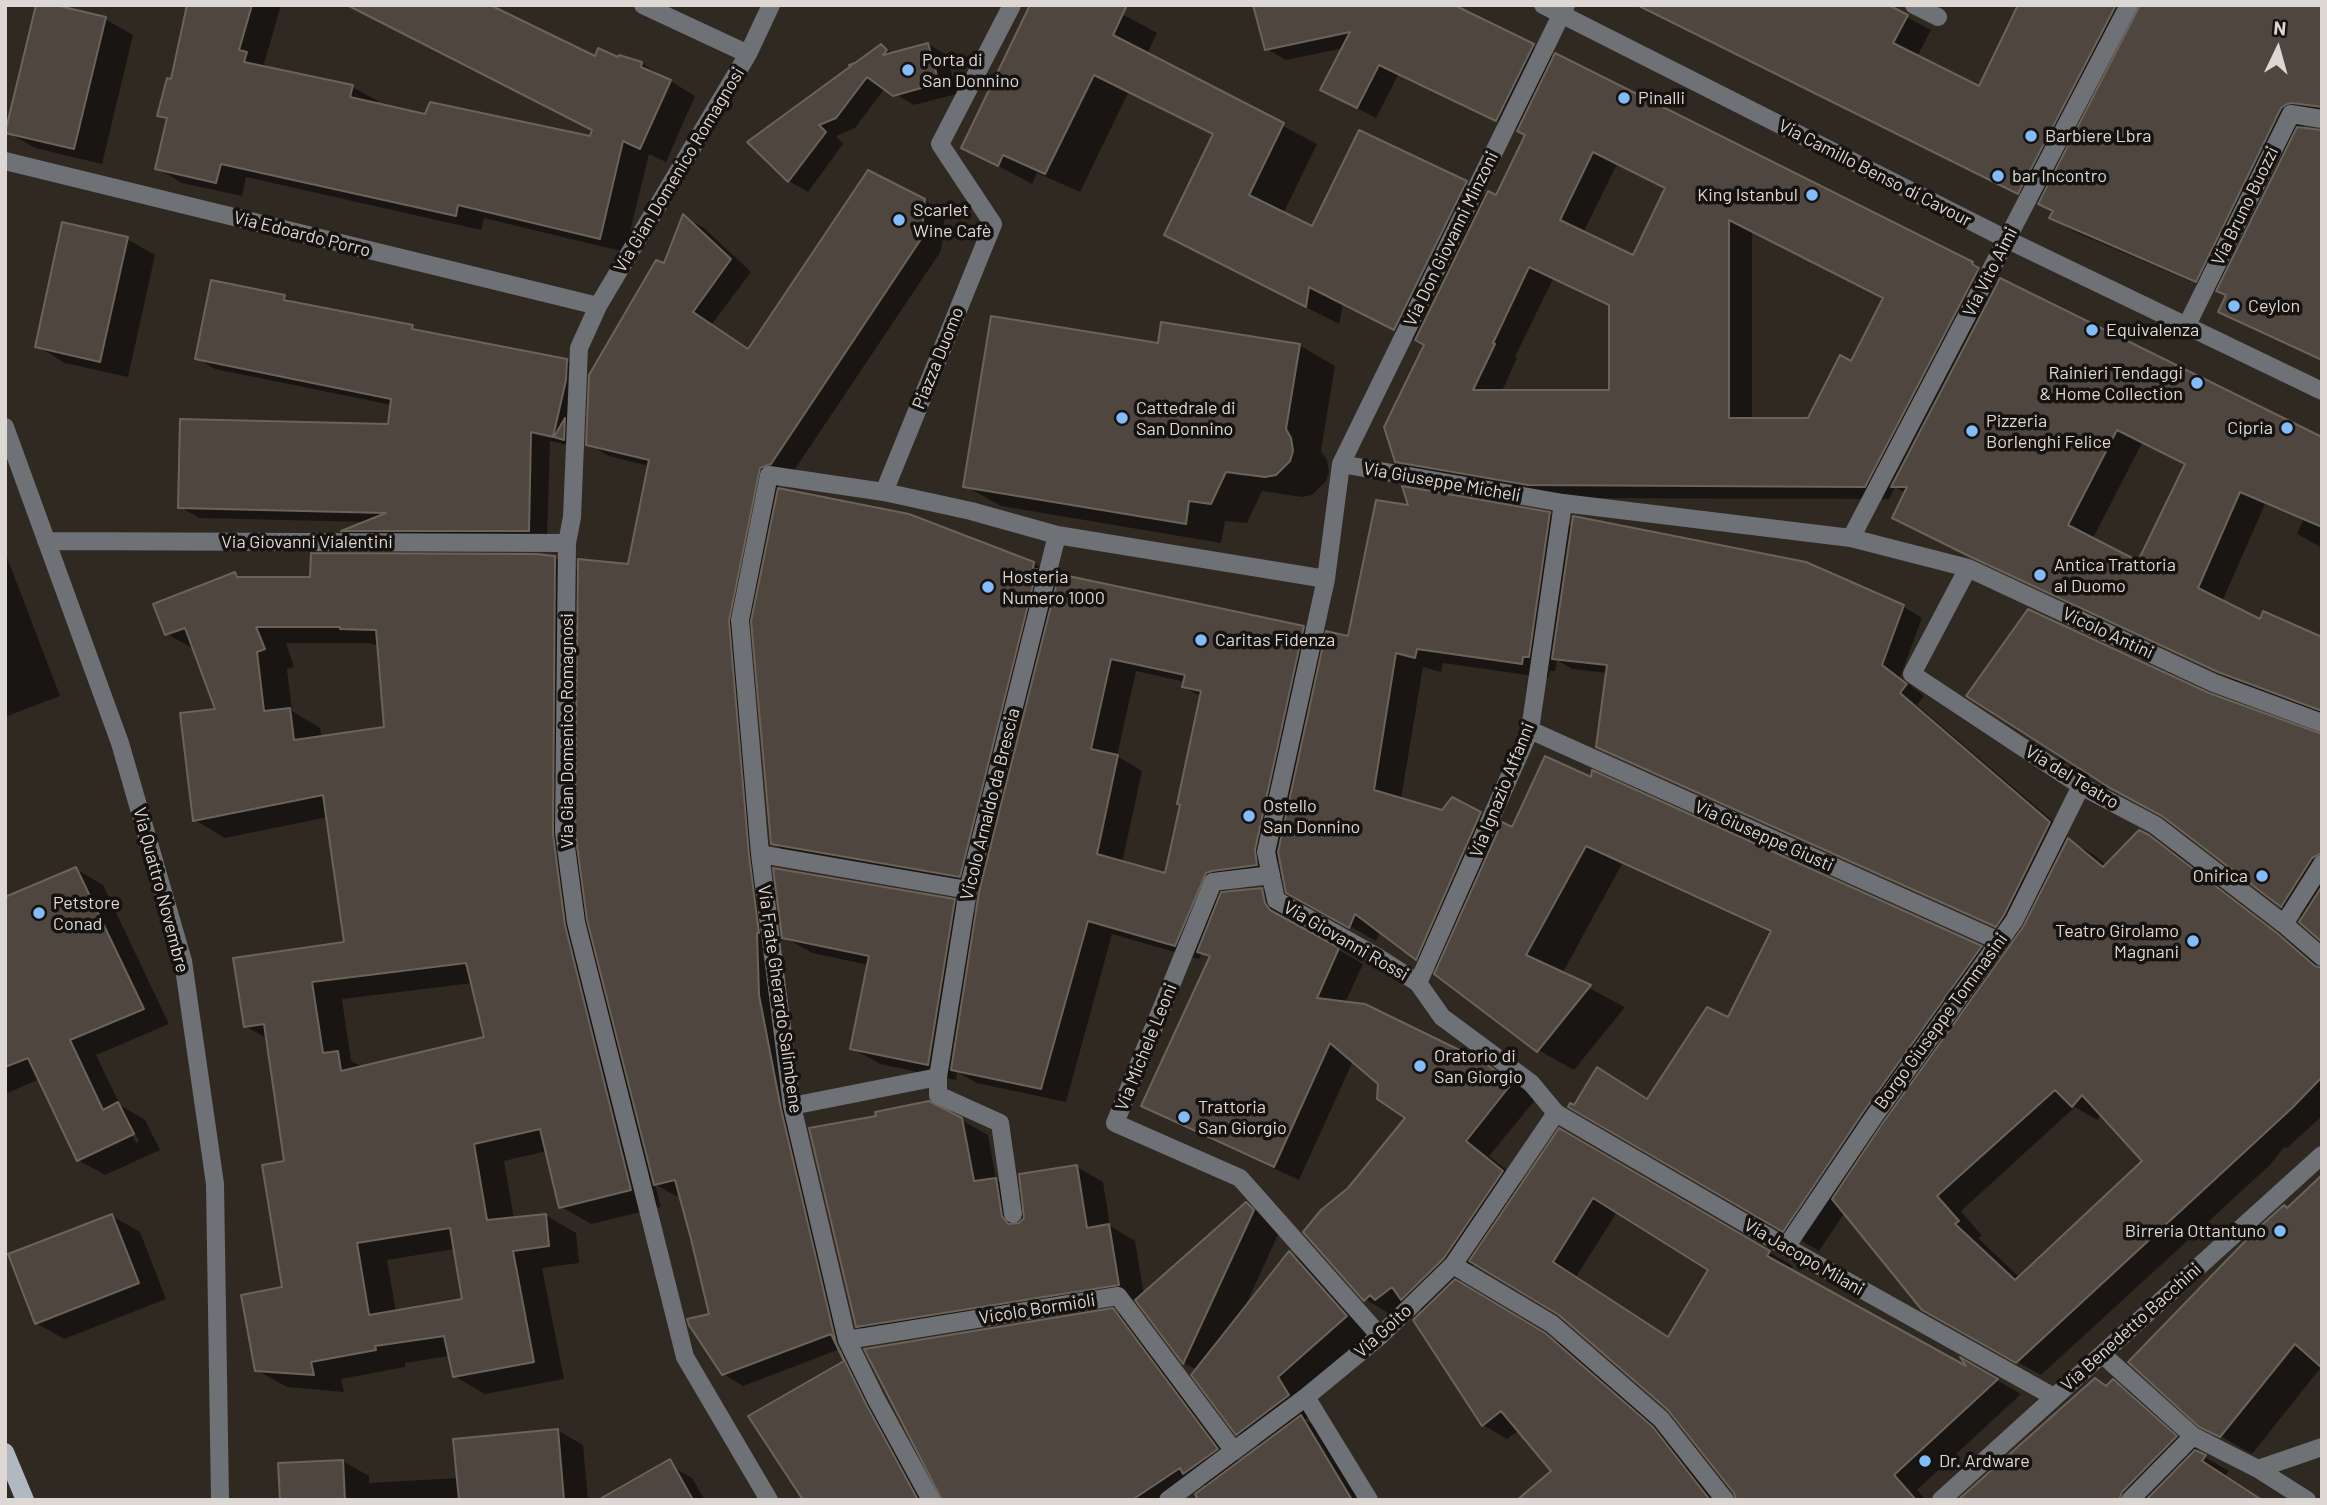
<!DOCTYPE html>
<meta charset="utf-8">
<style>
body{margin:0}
#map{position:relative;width:2327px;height:1505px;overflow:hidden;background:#302922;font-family:Barlow,sans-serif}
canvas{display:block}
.frame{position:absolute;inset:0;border:7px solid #ddd8d3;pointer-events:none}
.north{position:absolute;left:2243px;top:14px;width:70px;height:70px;-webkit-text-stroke:5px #16120f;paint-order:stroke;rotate:5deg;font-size:19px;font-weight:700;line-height:28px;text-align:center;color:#ddd8d3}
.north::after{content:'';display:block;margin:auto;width:24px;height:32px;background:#ddd8d3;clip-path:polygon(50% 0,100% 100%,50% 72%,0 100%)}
</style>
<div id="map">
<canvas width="2327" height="1505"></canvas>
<div class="frame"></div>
<div class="north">N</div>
</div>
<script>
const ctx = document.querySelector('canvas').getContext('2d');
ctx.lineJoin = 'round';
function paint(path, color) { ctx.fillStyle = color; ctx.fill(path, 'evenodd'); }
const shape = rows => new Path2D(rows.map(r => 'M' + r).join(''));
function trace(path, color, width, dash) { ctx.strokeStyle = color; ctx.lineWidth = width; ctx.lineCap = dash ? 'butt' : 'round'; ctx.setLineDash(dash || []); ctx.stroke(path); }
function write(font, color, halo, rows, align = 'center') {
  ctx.font = font + ' Barlow,sans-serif'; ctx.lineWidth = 7; ctx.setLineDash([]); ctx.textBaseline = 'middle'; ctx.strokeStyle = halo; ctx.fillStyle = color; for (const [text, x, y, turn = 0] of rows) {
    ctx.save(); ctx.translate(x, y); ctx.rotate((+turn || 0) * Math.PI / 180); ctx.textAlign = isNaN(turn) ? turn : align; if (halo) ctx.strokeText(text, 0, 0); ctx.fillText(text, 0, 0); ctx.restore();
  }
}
paint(shape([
 [189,5,281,5,264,64,271,68,352,87,378,101,377,105,426,116,592,138,594,131,347,5,486,5,596,58,620,59,641,63,695,96,666,162,649,154,625,252,484,218,481,230,246,177,242,196,182,183,157,168,168,120,159,115,172,81],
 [1105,5,1157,33,1147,54,1317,144,1283,214,1313,228,1359,132,1487,195,1497,198,1527,135,1398,75,1376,118,1341,100,1344,48,1286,60,1267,49,1451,5,1972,263,1996,277,1995,279,1999,282,2322,439,2322,548,2297,534,2303,520,2265,504,2222,602,2261,621,2322,639,2322,715,2245,686,1997,570,1919,531,1906,493,1895,487,1889,499,1553,498,1420,474,1396,461,1425,346,1343,305,1339,324,1200,253,1166,234,1214,135,1128,93,1080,192,1037,173,1032,184,963,147],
 [1617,164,1667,189,1634,258,1583,233],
 [1752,232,1885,298,1852,363,1809,420,1752,420],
 [1553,279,1611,306,1611,392,1502,391,1517,358,1515,357],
 [2142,443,2187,465,2139,564,2092,540],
 [1634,5,1884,5,1931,30,1917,57,1980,88,2020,6,2018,5,2322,5,2322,116,2305,122,2302,129,2322,131,2322,361,2244,325,2220,311,2227,295,2221,292,2220,294,2075,232,2051,218,2054,212,2043,205],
 [105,19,133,35,102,164,35,148,7,132],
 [928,44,947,55,957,94,914,105,885,88,855,128,836,136,843,144,808,192,789,181,750,142,881,46,894,54],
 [924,200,945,212,941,251,791,475,780,479,778,490,1033,563,1055,576,1053,581,1058,584,1303,628,1326,641,1350,638,1410,507,1550,514,1573,527,1805,564,1904,607,1922,618,1900,677,1924,696,1917,705,2068,834,2066,839,2093,854,2107,866,2140,832,2173,851,2322,967,2322,1116,2287,1148,2284,1147,2270,1165,2041,1375,1923,1309,1845,1212,1819,1251,1570,1106,1648,1100,1729,1019,1772,933,1622,864,1562,974,1625,1007,1574,1070,1538,1050,1438,971,1417,959,1380,931,1376,941,1288,891,1281,861,1278,861,1281,878,1237,884,1230,887,1227,894,1261,889,1286,904,1290,919,1295,925,1363,964,1345,1003,1481,1062,1507,1077,1536,1099,1489,1156,1524,1184,1560,1130,1793,1266,1790,1270,1973,1371,1967,1363,2021,1394,1917,1490,1926,1500,1738,1500,1735,1492,1670,1409,1561,1314,1475,1263,1458,1283,1570,1349,1677,1443,1722,1500,1547,1500,1553,1471,1519,1430,1507,1439,1483,1425,1424,1312,1412,1305,1395,1310,1390,1314,1365,1299,1349,1190,1407,1117,1380,1083,1353,1061,1299,1180,1168,1120,1143,1105,1211,958,1202,953,1199,959,1112,934,1066,1102,977,1083,957,1072,956,1080,880,1064,852,1048,869,965,812,953,784,937,954,901,977,914,982,888,794,856,772,843,752,617,749,633,779,1008,856,1356,931,1500,805,1500,750,1416,846,1362,840,1349,743,1386,723,1374,711,1315,680,1195,676,1196,655,1184,661,1207,591,1224,560,1206,547,1151,504,1161,514,1219,545,1215,576,1233,579,1263,542,1268,564,1379,485,1394,454,1376,449,1356,405,1363,405,1367,341,1379,344,1392,287,1387,256,1370,284,1288,286,1162,268,1039,245,1026,346,943,328,817,225,838,195,820,217,711,194,649,167,634,235,574,244,579,312,579,555,558,580,572,629,566,649,466,609,456,588,444,665,265,684,217,704,228,751,272,712,324,749,350],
 [286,643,369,643,379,646,386,729,322,738,320,728,292,711,287,669,294,667],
 [1557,660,1572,669,1608,673,1597,746,1616,757,2018,938,2002,960,1981,947,1594,773,1593,780,1513,830,1453,800,1443,812,1401,799,1423,667,1441,672,1443,663,1548,678,1550,671,1555,671],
 [1136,671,1185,682,1184,687,1202,697,1166,875,1122,863,1142,771,1117,756],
 [473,983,486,1038,363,1067,351,1061,342,999],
 [2075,1107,2097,1120,2102,1114,2144,1161,2020,1278,1978,1238,1982,1236,1961,1211],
 [1617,1212,1710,1270,1669,1338,1576,1277],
 [455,1249,464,1300,396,1312,387,1260],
 [127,239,155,255,128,377,65,363,37,346],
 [212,282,285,297,298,304,412,327,422,333,567,361,585,372,572,446,550,441,547,541,362,541,345,531,368,522,199,518,180,507,390,426,392,405,215,369,197,358],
 [1159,345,1299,345,1335,366,1321,451,1327,460,1329,472,1326,481,1312,495,1302,497,1262,491,1247,523,1225,521,1221,543,1001,506,965,486],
 [5,552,60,696,5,717],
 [2209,695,2322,736,2322,939,2303,918,2282,906,2168,818],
 [76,869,103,885,169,1024,96,1055,120,1105,145,1120,160,1150,105,1175,78,1160,40,1079,5,1094,5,899],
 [125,1121,130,1123,139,1141,136,1143],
 [961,1120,988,1135,996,1180,1023,1195,1077,1167,1103,1182,1110,1226,1135,1241,1144,1295,1246,1204,1274,1220,1281,1228,1244,1309,1290,1253,1317,1269,1374,1333,1305,1393,1316,1412,1305,1420,1317,1427,1362,1500,1200,1500,1208,1487,1198,1481,1169,1500,944,1500,1113,1310,1134,1322,1239,1463,1261,1447,1237,1434,1197,1370,1184,1363,1138,1300,883,1341,857,1326],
 [112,1216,140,1232,166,1299,64,1339,36,1323],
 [2255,1233,2322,1366,2252,1454,2201,1425],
 [2095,1380,2107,1386,2113,1381,2137,1395,2200,1451,2198,1453,2229,1471,2225,1476,2261,1500,1961,1500],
 [557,1430,583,1445,588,1500,281,1500,343,1461,369,1476,369,1483,458,1478],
 [673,1467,692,1478,705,1500,656,1500]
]), '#0007');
const building = shape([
 [36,5,55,5,106,17,74,149,5,133,36,5],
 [187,5,252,5,239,50,247,52,244,62,353,85,350,97,425,114,430,102,590,136,592,130,347,5,490,5,595,56,598,48,618,57,619,55,642,62,641,67,671,80,640,149,623,141,600,239,458,205,456,216,221,164,216,183,155,169,167,118,157,116,167,78,171,79,187,5],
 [1030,5,1127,5,1113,35,1284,123,1249,195,1312,226,1359,130,1467,181,1394,330,1309,287,1306,307,1164,235,1213,134,1094,75,1045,174,1003,155,998,166,961,148,1030,5],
 [1253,5,1454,5,1534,44,1496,121,1379,65,1357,108,1320,90,1350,32,1265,50,1253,5],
 [1637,5,1888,5,1908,15,1893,43,1979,86,2018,5,2116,5,2018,194,1637,5],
 [2140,5,2322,5,2322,107,2292,103,2287,104,2281,108,2196,282,2049,218,2053,211,2038,204,2140,5],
 [928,43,939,83,893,96,867,77,836,118,819,125,826,132,788,182,747,142,851,66,849,65,855,63,881,44,887,50,883,55,928,43],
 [1555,53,1973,262,1972,264,1979,268,1865,487,1528,485,1395,462,1384,427,1424,345,1415,340,1488,191,1496,195,1525,135,1517,131,1555,53],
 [1593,152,1665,188,1633,255,1560,220,1593,152],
 [1729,220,1883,298,1851,361,1840,355,1808,418,1729,418,1729,220],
 [1529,267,1609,305,1609,390,1473,390,1495,344,1493,343,1529,267],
 [2297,127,2322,130,2322,360,2218,312,2226,295,2216,291,2297,127],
 [868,170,925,199,921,239,771,464,760,468,729,621,749,855,759,933,757,933,759,995,781,1109,836,1343,866,1404,918,1500,803,1500,748,1416,844,1361,831,1334,722,1375,689,1325,687,1319,709,1314,691,1239,675,1180,654,1185,587,920,575,831,578,559,628,564,649,460,586,445,589,375,656,260,664,263,683,214,731,259,693,312,748,349,868,170],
 [62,222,128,237,100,362,35,347,62,222],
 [2000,278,2322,437,2322,527,2240,492,2198,588,2260,619,2263,611,2322,637,2322,711,2218,672,1971,557,1892,518,1907,487,1891,487,2000,278],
 [2117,430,2185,464,2138,561,2068,525,2117,430],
 [211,280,285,295,284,300,413,325,412,329,567,359,566,380,553,437,531,432,529,531,341,531,386,513,178,508,180,419,388,424,391,399,195,359,211,280],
 [991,316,1158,343,1161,322,1300,344,1286,429,1291,438,1293,451,1290,461,1276,475,1265,477,1226,472,1211,504,1189,501,1186,524,963,487,991,316],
 [565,418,564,440,554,437,565,418],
 [1402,486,1550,512,1529,657,1523,657,1522,664,1417,649,1415,658,1396,653,1374,790,1442,810,1452,797,1481,812,1416,960,1355,914,1349,928,1286,893,1278,852,1326,631,1348,636,1376,500,1408,505,1402,486],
 [778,488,909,514,1034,562,1033,569,1037,569,960,877,771,844,751,621,778,488],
 [1573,516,1806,562,1904,605,1882,665,1907,684,1900,693,2050,822,2004,915,1996,927,1596,747,1607,665,1552,659,1573,516],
 [311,553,536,554,555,556,553,834,565,925,631,1190,559,1208,540,1129,474,1144,487,1220,546,1214,549,1246,513,1251,534,1362,453,1377,444,1336,375,1346,376,1350,311,1362,314,1375,255,1371,241,1295,282,1287,262,1165,284,1161,264,1024,244,1027,233,958,344,942,323,795,193,821,180,713,215,709,185,628,165,635,153,604,235,572,237,577,310,577,311,553],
 [256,627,340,627,340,629,376,630,384,727,294,740,290,708,264,711,257,652,265,649,256,627],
 [466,963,484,1037,341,1071,338,1051,323,1053,312,982,466,963],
 [450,1228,462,1299,369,1315,357,1243,450,1228],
 [1059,574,1304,626,1255,850,1257,865,1212,871,1206,873,1175,946,1088,921,1041,1089,951,1070,979,892,1059,574],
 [1111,659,1185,675,1182,687,1201,691,1177,804,1180,805,1165,873,1097,854,1118,755,1091,749,1111,659],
 [2028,609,2209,693,2322,734,2322,853,2312,858,2281,907,2162,816,2110,788,1966,696,2028,609],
 [1545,756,1591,777,1592,770,1982,946,1864,1111,1783,1232,1568,1107,1570,1103,1574,1105,1597,1067,1647,1099,1707,1007,1728,1017,1771,931,1586,846,1526,955,1591,985,1537,1052,1434,974,1502,822,1512,827,1545,756],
 [2139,830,2149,835,2277,933,2315,966,2322,968,2322,1077,2292,1108,2016,1363,1922,1310,1832,1199,1882,1124,2023,927,2068,838,2103,867,2139,830],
 [2055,1090,2072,1107,2082,1095,2142,1161,2015,1280,1955,1224,1959,1221,1937,1196,2055,1090],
 [76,867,144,1009,70,1040,103,1110,118,1102,134,1134,77,1161,28,1058,5,1067,5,897,76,867],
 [773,868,955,899,928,1065,850,1049,869,956,782,938,773,868],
 [2322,886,2322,942,2299,922,2322,886],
 [1262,888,1265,903,1270,910,1339,948,1317,998,1365,1004,1482,1061,1512,1083,1466,1141,1503,1171,1444,1258,1401,1300,1392,1287,1375,1300,1370,1295,1364,1301,1303,1232,1321,1210,1348,1188,1405,1118,1377,1099,1378,1084,1330,1043,1274,1167,1141,1106,1210,956,1197,952,1221,892,1262,888],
 [929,1101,962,1118,974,1181,996,1178,1002,1216,1008,1224,1019,1223,1024,1218,1019,1174,1077,1165,1087,1228,1109,1224,1119,1285,856,1327,809,1128,876,1116,875,1112,929,1101],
 [1559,1128,1770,1251,1767,1256,1966,1366,1960,1357,1998,1379,1894,1475,1916,1500,1736,1500,1734,1493,1668,1410,1559,1315,1469,1261,1559,1128],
 [1593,1198,1708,1270,1668,1337,1553,1262,1593,1198],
 [2322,1175,2322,1368,2295,1344,2220,1437,2199,1427,2128,1362,2254,1232,2284,1205,2287,1208,2322,1175],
 [1246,1202,1254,1210,1183,1364,1135,1300,1246,1202],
 [112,1214,139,1283,35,1324,8,1254,112,1214],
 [1289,1251,1347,1316,1278,1377,1289,1395,1236,1435,1191,1375,1289,1251],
 [1455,1279,1545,1333,1653,1427,1710,1500,1517,1500,1551,1471,1501,1411,1482,1426,1413,1320,1455,1279],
 [1113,1308,1218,1449,1183,1474,1180,1468,1132,1500,942,1500,864,1349,1113,1308],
 [2095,1378,2106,1386,2113,1379,2177,1436,2122,1492,2119,1500,1958,1500,2095,1378],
 [1301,1415,1352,1500,1198,1500,1195,1494,1301,1415],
 [558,1429,564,1500,459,1500,453,1439,558,1429],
 [2195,1450,2206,1455,2202,1461,2262,1500,2146,1500,2195,1450],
 [670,1459,693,1500,598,1500,670,1459],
 [343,1460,345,1500,280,1500,278,1463,343,1460]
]);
paint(building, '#4f463f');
trace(building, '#6b635a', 2);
trace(shape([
 [643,5,748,54],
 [1543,5,2006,239,2322,391],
 [1566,5,1341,464,1326,579,1266,852,1276,900,1376,956,1418,983,1442,1017,1531,1083,1556,1113,1786,1247,2054,1397],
 [1914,5,1938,17],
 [5,161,598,306],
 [2186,327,2291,114,2322,119],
 [5,427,120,743,183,961,215,1184,220,1500],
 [1341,464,1563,503,1851,538,1968,568,2214,683,2322,723],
 [884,492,993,224,940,144,1012,5],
 [1851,538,2129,5],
 [46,541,567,543],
 [1968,568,1912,674,2081,786,2155,825,2284,924,2322,957],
 [1530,730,1999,941],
 [760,854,968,890],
 [1271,875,1213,882,1115,1123,1240,1178,1380,1336],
 [2284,924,2322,864],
 [1418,983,1530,730,1563,503],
 [792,1106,938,1077],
 [1013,1214,1000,1123,938,1095,938,1077,968,890,1057,535],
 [1786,1247,1873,1118,2014,921,2081,786],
 [1453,1265,1552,1324,1661,1419,1725,1500],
 [847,1340,1118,1296,1234,1451],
 [2102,1354,2193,1436,2258,1469,2307,1500],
 [1306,1397,1369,1500],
 [2258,1469,2322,1447],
 [769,1500,685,1357,576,922,564,832,567,543,572,517,579,348,598,306,748,54,771,5],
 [931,1500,876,1399,847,1340,792,1106,760,854,740,620,769,475,884,492,971,511,1057,535,1326,579],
 [1168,1500,1306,1397,1380,1336,1453,1265,1556,1113],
 [1941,1500,2322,1155],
 [2130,1500,2193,1436]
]), '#6e7175', 18);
trace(shape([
 [5,1452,25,1500]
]), '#b1b8c0', 18);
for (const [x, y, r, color] of [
 [908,70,7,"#82bcfa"],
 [1624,98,7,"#82bcfa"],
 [2031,136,7,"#82bcfa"],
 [1998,176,7,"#82bcfa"],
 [1812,195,7,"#82bcfa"],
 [899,220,7,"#82bcfa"],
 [2234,306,7,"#82bcfa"],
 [2092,330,7,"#82bcfa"],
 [2197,383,7,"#82bcfa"],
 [1122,418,7,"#82bcfa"],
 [2287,428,7,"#82bcfa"],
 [1972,431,7,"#82bcfa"],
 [2040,575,7,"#82bcfa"],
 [988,587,7,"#82bcfa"],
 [1201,640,7,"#82bcfa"],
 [1249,816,7,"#82bcfa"],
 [2262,876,7,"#82bcfa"],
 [39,913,7,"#82bcfa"],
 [2193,941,7,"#82bcfa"],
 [1420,1066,7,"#82bcfa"],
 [1184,1117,7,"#82bcfa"],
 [2280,1231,7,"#82bcfa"],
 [1925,1461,7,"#82bcfa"]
]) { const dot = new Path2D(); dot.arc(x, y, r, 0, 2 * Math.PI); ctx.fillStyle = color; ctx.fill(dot); trace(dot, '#16120f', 2.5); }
write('18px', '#ddd8d3', '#16120f', [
 ["Porta di",922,60],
 ["San Donnino",922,81],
 ["Pinalli",1638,98],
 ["Barbiere Lbra",2045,136],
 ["bar Incontro",2012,176],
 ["King Istanbul",1798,195,"right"],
 ["Scarlet",913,210],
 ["Wine Cafè",913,231],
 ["Ceylon",2248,306],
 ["Equivalenza",2106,330],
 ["Rainieri Tendaggi",2183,373,"right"],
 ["& Home Collection",2183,394,"right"],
 ["Cattedrale di",1136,408],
 ["San Donnino",1136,429],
 ["Pizzeria",1986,421],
 ["Borlenghi Felice",1986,442],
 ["Cipria",2273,428,"right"],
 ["Antica Trattoria",2054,565],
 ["al Duomo",2054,586],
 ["Hosteria",1002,577],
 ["Numero 1000",1002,598],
 ["Caritas Fidenza",1215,640],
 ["Ostello",1263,806],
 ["San Donnino",1263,827],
 ["Onirica",2248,876,"right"],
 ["Petstore",53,903],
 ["Conad",53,924],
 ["Teatro Girolamo",2179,931,"right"],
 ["Magnani",2179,952,"right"],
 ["Oratorio di",1434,1056],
 ["San Giorgio",1434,1077],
 ["Trattoria",1198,1107],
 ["San Giorgio",1198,1128],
 ["Birreria Ottantuno",2266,1231,"right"],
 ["Dr. Ardware",1939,1461]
], 'left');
write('18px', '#ddd8d3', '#16120f', [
 ["Via Gian Domenico Romagnosi",679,170,-59],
 ["Via Camillo Benso di Cavour",1875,173,27],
 ["Via Bruno Buozzi",2245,206,-64],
 ["Via Edoardo Porro",302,234,14],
 ["Via Don Giovanni Minzoni",1451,239,-64],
 ["Via Vito Aimi",1990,272,-63],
 ["Piazza Duomo",938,358,-68],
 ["Via Giuseppe Micheli",1442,482,10],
 ["Via Giovanni Vialentini",307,542],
 ["Vicolo Antini",2108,633,25],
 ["Via Gian Domenico Romagnosi",567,731,-90],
 ["Via del Teatro",2072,777,31],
 ["Via Ignazio Affanni",1502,790,-68],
 ["Vicolo Arnaldo da Brescia",990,804,-76],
 ["Via Giuseppe Giusti",1764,836,24],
 ["Via Quattro Novembre",161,890,75],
 ["Via Giovanni Rossi",1346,941,30],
 ["Via Frate Gherardo Salimbene",780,999,82],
 ["Borgo Giuseppe Tommasini",1941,1021,-54],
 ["Via Michele Leoni",1146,1047,-68],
 ["Via Jacopo Milani",1804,1257,30],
 ["Vicolo Bormioli",1037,1309,-9],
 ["Via Benedetto Bacchini",2131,1327,-42],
 ["Via Goito",1383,1331,-42]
]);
</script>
